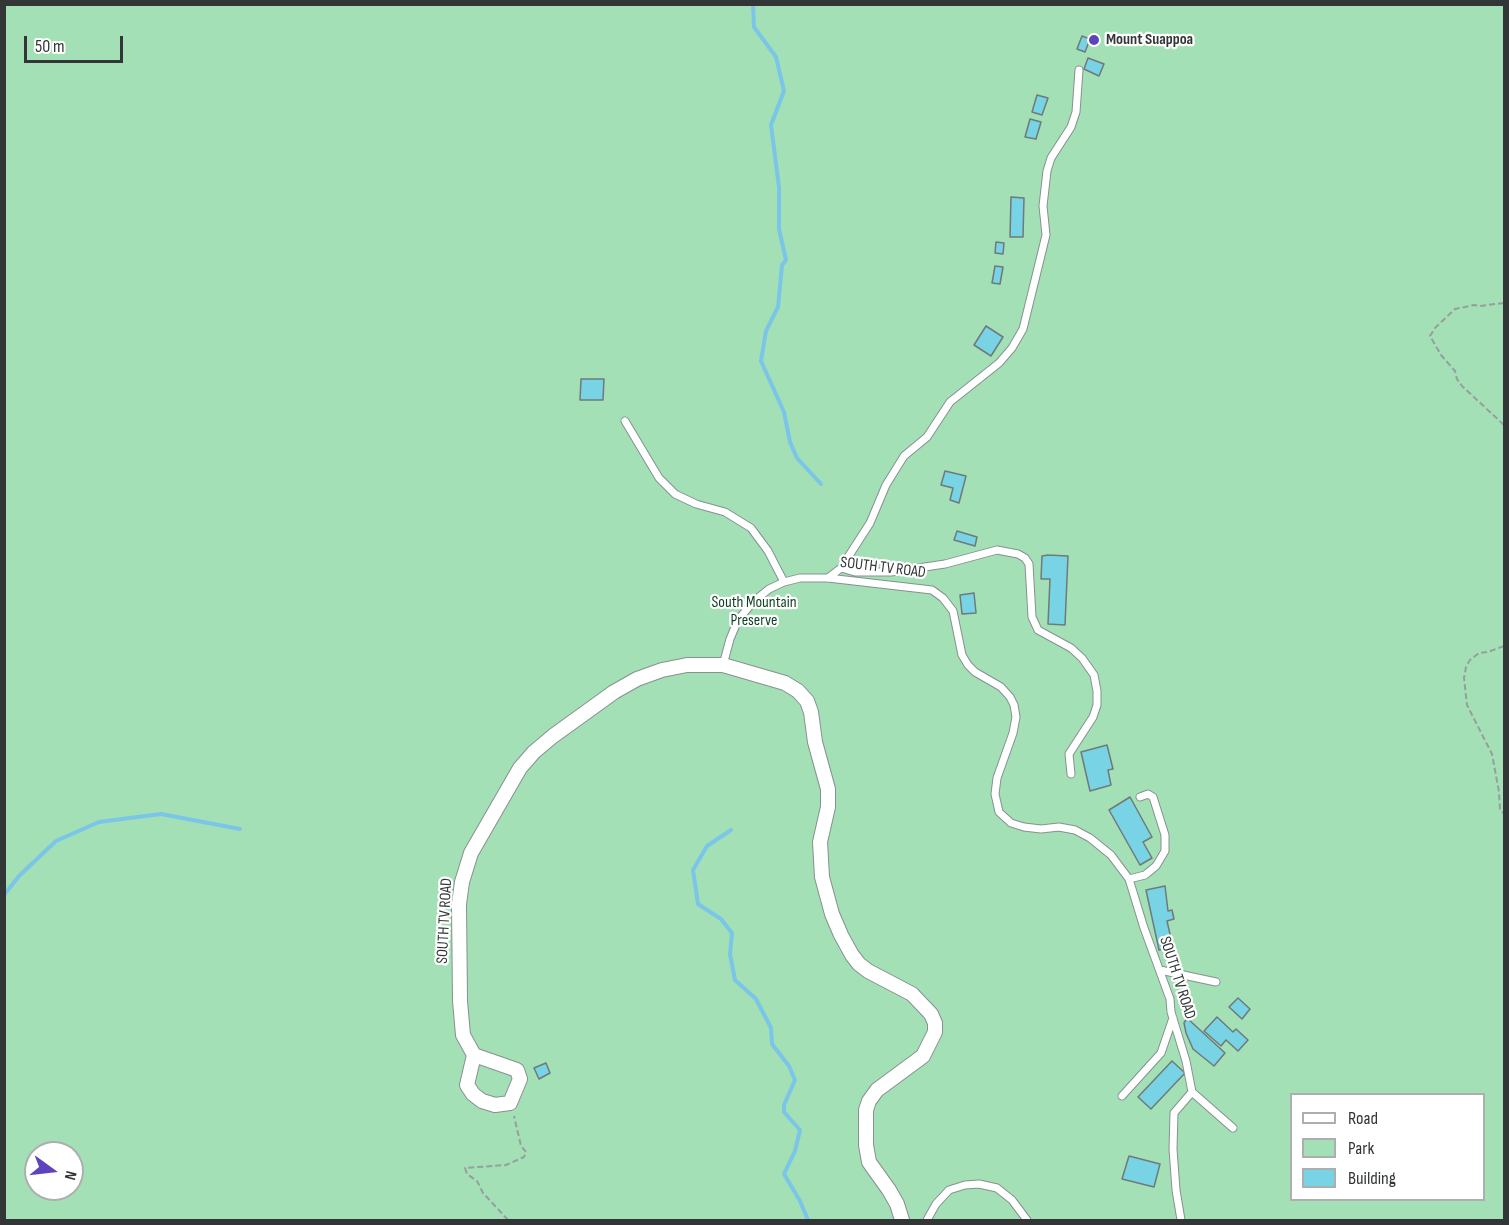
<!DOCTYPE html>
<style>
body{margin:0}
#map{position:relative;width:1509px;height:1225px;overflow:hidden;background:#f4fefe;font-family:"Sofia Sans Condensed",sans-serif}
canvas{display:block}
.frame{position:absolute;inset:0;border:6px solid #323636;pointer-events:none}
.legend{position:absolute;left:1290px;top:1093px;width:195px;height:108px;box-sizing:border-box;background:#fff;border:2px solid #adafaf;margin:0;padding:8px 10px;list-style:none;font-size:18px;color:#323636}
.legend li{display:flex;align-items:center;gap:12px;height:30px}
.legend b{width:30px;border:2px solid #adafaf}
.north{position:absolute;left:24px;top:1141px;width:60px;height:60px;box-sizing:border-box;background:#fff;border:2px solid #adafaf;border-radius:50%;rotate:105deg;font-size:16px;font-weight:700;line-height:24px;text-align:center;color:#323636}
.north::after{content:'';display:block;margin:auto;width:21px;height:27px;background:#5f43bb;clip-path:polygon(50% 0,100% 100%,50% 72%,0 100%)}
.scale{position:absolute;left:24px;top:36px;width:99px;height:27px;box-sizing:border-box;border:3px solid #323636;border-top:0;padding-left:8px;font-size:18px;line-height:21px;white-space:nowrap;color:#323636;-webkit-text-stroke:4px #fff;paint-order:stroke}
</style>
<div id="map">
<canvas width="1509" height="1225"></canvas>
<div class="frame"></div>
<ul class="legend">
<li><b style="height:8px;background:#fff"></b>Road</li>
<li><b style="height:16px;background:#a3e0b5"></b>Park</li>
<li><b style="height:16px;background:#78d3e4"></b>Building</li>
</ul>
<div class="north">N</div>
<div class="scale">50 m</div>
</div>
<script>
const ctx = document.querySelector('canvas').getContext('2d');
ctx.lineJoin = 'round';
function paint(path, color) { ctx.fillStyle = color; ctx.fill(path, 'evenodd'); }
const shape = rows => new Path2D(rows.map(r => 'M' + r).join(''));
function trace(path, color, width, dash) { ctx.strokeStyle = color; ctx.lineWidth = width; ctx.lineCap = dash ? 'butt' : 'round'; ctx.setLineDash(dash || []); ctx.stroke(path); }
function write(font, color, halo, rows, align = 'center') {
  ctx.font = font + ' "Sofia Sans Condensed",sans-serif'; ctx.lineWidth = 4.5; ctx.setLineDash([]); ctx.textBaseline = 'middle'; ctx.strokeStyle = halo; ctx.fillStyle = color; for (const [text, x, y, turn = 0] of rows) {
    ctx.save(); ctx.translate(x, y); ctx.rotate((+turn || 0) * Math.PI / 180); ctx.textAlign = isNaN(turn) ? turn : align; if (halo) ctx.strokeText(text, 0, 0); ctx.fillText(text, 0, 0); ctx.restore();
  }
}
paint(shape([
 [5,5,1504,5,1504,1220,5,1220],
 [1292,1094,1484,1094,1484,1200,1292,1200],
 [36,1153,72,1153,72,1189,36,1189]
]), '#a3e0b5');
trace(shape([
 [753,4,754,27,776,57,784,91,771,125,779,187,779,229,786,260,782,265,778,307,766,331,761,361,784,412,790,442,797,458,821,484],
 [731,830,707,846,693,870,698,904,721,919,732,933,730,954,735,980,756,999,771,1028,772,1044,789,1066,795,1080,784,1105,784,1112,800,1130,795,1151,784,1174,800,1201,808,1220],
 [4,895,19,876,56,841,99,822,161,814,240,829]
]), '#7bc5e9', 4);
const building = shape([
 [1082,36,1090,39,1085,52,1077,49,1082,36],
 [1088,58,1104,64,1099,76,1084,69,1088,58],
 [1037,95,1048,98,1042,115,1032,112,1037,95],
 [1030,119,1041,122,1036,139,1025,137,1030,119],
 [1011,197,1024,198,1023,237,1010,237,1011,197],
 [996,242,1004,243,1003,254,995,253,996,242],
 [995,266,1003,267,1000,284,992,283,995,266],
 [986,326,1003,337,991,356,974,345,986,326],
 [581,379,604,379,603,400,580,400,581,379],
 [945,471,966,476,959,503,950,500,953,488,941,485,945,471],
 [957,531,977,537,975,546,954,540,957,531],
 [1048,555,1068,556,1065,625,1048,624,1050,579,1041,579,1042,556,1048,555],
 [974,593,976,613,962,614,960,595,974,593],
 [1107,745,1113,769,1108,770,1111,785,1090,791,1081,752,1107,745],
 [1130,797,1152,837,1143,842,1152,858,1140,865,1109,810,1130,797],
 [1165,886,1168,911,1172,910,1174,919,1167,921,1173,947,1159,950,1146,890,1165,886],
 [1238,998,1250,1009,1242,1019,1229,1007,1238,998],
 [1217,1017,1233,1032,1236,1029,1248,1040,1238,1051,1226,1040,1221,1046,1204,1031,1217,1017],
 [1187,1018,1225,1053,1214,1066,1193,1049,1186,1033,1184,1023,1187,1018],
 [1172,1061,1185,1073,1151,1109,1138,1097,1172,1061],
 [546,1063,550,1073,539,1079,534,1068,546,1063],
 [1129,1156,1160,1164,1154,1187,1122,1179,1129,1156]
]);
paint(building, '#78d3e4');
trace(building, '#70797b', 1.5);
const lane = shape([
 [625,421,659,478,675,494,696,504,725,512,751,528,768,551,784,582],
 [841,568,855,572,891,572,945,564,997,550,1018,554,1025,558,1029,564,1032,617,1038,630,1071,648,1082,658,1094,675,1097,691,1097,705,1093,717,1069,754,1071,774],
 [828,578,841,568,870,523,886,485,904,456,927,437,950,402,999,363,1012,348,1023,329,1046,235,1043,206,1047,171,1051,158,1071,127,1076,112,1079,70],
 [723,665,730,639,738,620,753,602,769,589,784,582,800,578,828,578,932,590,943,598,953,611,962,655,968,665,975,672,1001,687,1010,697,1014,705,1016,717,1013,733,997,778,995,794,999,812,1011,823,1024,827,1041,829,1059,827,1075,830,1090,838,1111,855,1129,879,1144,928,1170,999,1171,1012,1186,1061,1192,1092,1174,1113,1173,1149,1176,1190,1181,1220],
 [1129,879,1145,875,1156,866,1165,851,1165,835,1153,797,1148,794,1140,797],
 [1160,970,1216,982],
 [1192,1092,1233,1128],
 [1122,1096,1161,1053,1173,1018],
 [927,1220,936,1204,949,1190,965,1185,979,1184,997,1188,1012,1200,1027,1220]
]);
const street = shape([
 [474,1055,463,1035,460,1001,459,904,462,882,471,853,520,768,534,752,553,736,614,692,637,679,662,670,687,665,723,665,785,683,798,691,807,701,811,712,815,742,828,789,828,807,820,842,822,877,832,914,841,935,852,955,859,964,868,971,912,994,931,1014,935,1023,935,1032,923,1056,877,1090,869,1101,866,1110,866,1145,869,1162,889,1190,897,1204,902,1220],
 [474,1055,517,1070,520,1079,510,1103,495,1105,482,1101,473,1094,467,1085,474,1055]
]);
trace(lane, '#879190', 9);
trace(street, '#879190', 16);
trace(shape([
 [1504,303,1480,306,1474,305,1455,309,1435,328,1430,336,1441,355,1455,371,1457,379,1462,386,1504,425],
 [1504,646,1488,652,1479,653,1470,660,1466,667,1464,678,1467,705,1492,754,1499,792,1500,809,1504,814],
 [508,1220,483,1193,477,1181,467,1174,465,1168,506,1165,524,1157,526,1152,521,1146,514,1116]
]), '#979e9e', 2, [6, 3]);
trace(lane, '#fff', 7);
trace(street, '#fff', 14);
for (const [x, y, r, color] of [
 [1094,40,6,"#5f43bb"]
]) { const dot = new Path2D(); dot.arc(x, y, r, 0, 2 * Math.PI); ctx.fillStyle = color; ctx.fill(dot); trace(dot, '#fff', 2); }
write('bold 16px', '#323636', '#fff', [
 ["Mount Suappoa",1106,40]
], 'left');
write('16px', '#323636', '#fff', [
 ["SOUTH TV ROAD",883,568,7],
 ["SOUTH TV ROAD",445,921,-87],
 ["SOUTH TV ROAD",1177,978,72]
]);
write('16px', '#0e3f23', '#fff', [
 ["South Mountain",754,603],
 ["Preserve",754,621]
]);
</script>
